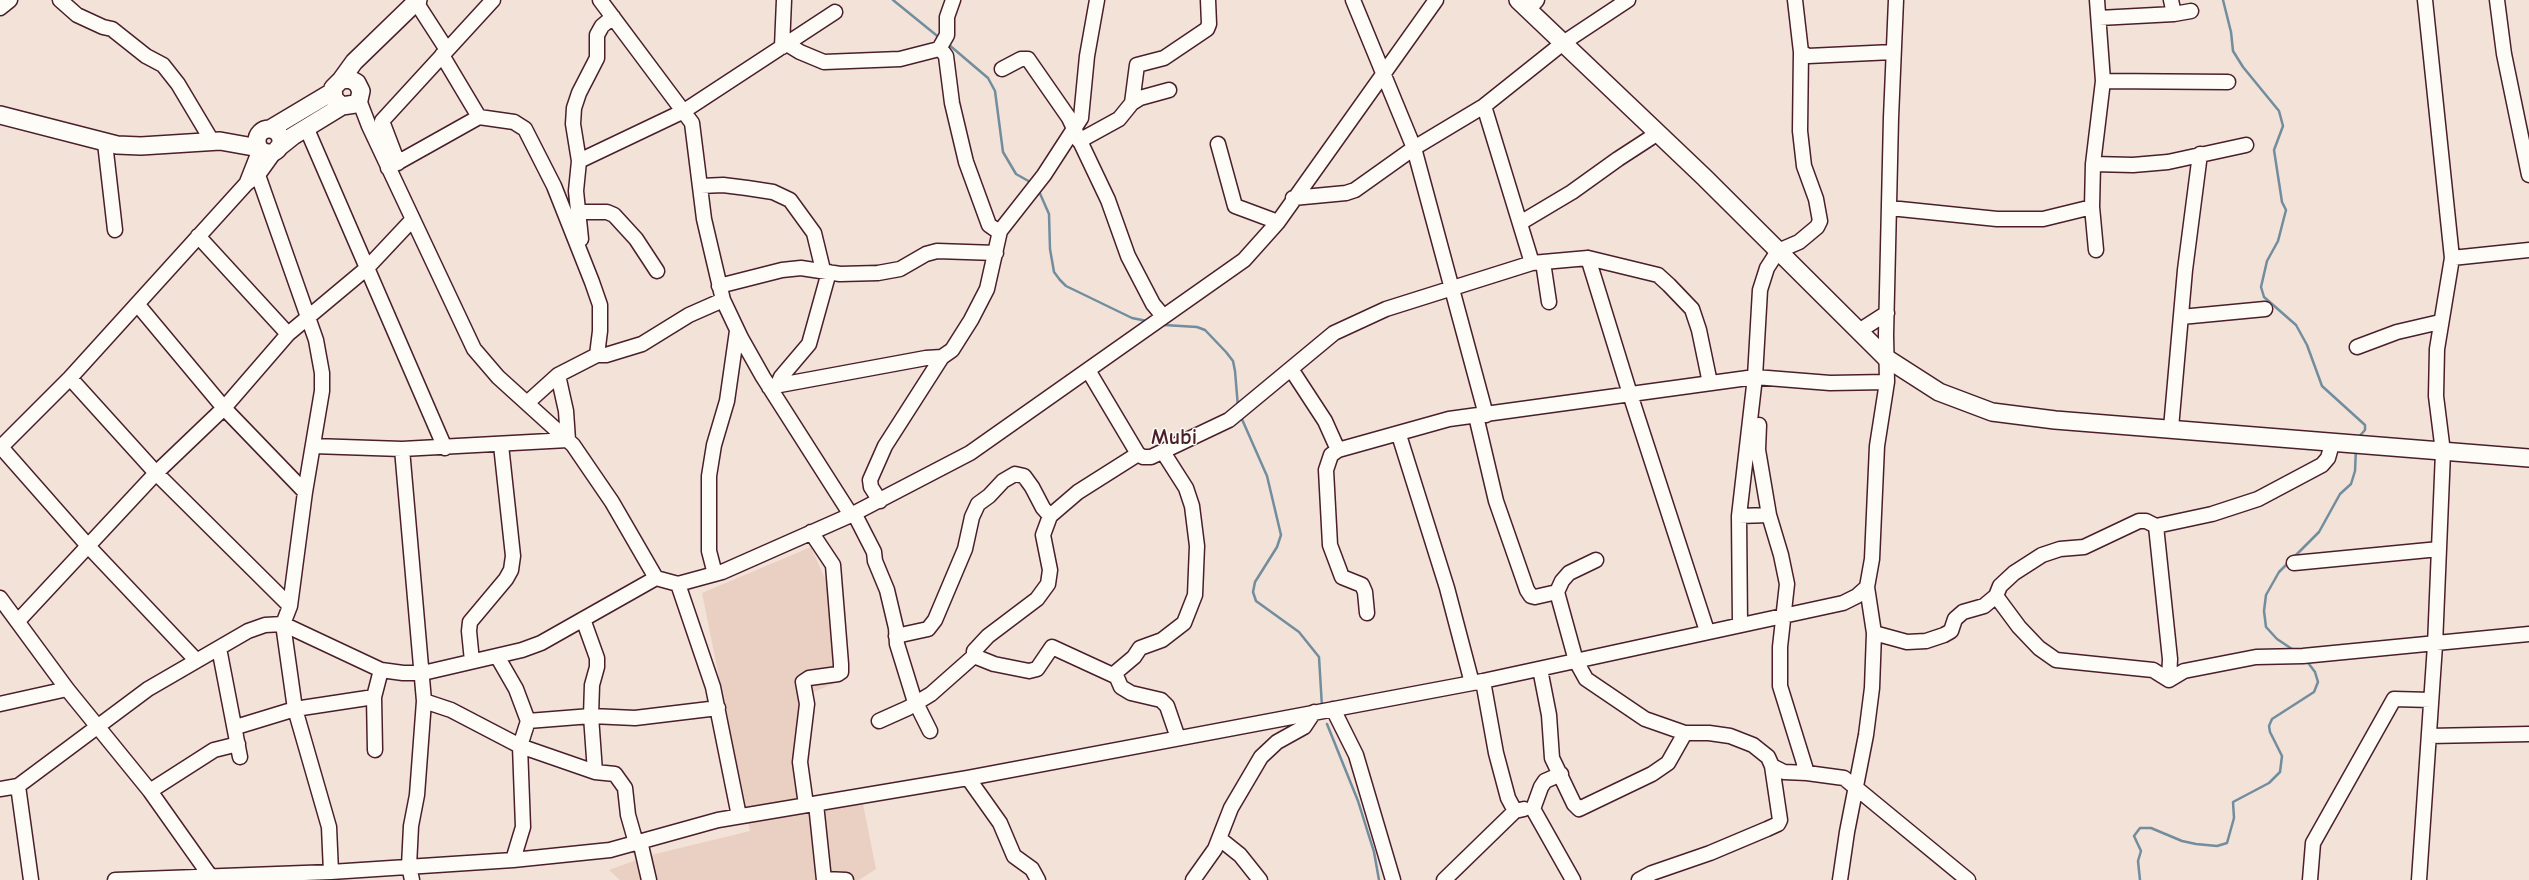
<!DOCTYPE html>
<style>
body{margin:0}
canvas{display:block;background:#f2e2d8}
</style>
<canvas width="2529" height="880"></canvas>
<script>
const ctx = document.querySelector('canvas').getContext('2d');
ctx.lineJoin = 'round';
function paint(path, color) { ctx.fillStyle = color; ctx.fill(path, 'evenodd'); }
const shape = rows => new Path2D(rows.map(r => 'M' + r).join(''));
function trace(path, color, width, dash) { ctx.strokeStyle = color; ctx.lineWidth = width; ctx.lineCap = dash ? 'butt' : 'round'; ctx.setLineDash(dash || []); ctx.stroke(path); }
function write(font, color, halo, rows, align = 'center') {
  ctx.font = font + ' "Comic Neue",sans-serif'; ctx.lineWidth = 3; ctx.setLineDash([]); ctx.textBaseline = 'middle'; ctx.strokeStyle = halo; ctx.fillStyle = color; for (const [text, x, y, turn = 0] of rows) {
    ctx.save(); ctx.translate(x, y); ctx.rotate((+turn || 0) * Math.PI / 180); ctx.textAlign = isNaN(turn) ? turn : align; if (halo) ctx.strokeText(text, 0, 0); ctx.fillText(text, 0, 0); ctx.restore();
  }
}
paint(shape([
 [811,547,827,583,838,682,801,697,800,799,861,794,876,869,859,880,620,880,609,870,647,856,750,831,702,593]
]), '#ead0c2');
trace(shape([
 [893,0,941,39],
 [2223,0,2231,32,2233,51,2243,67,2279,111,2283,126,2274,150,2282,202,2286,210,2278,241,2267,261,2261,287,2264,297,2296,325,2307,345,2322,386,2365,425,2365,430,2357,439],
 [948,44,988,78,995,91,1003,152,1016,174,1032,183],
 [1038,189,1049,214,1050,249,1054,272,1060,280,1066,286,1132,318,1147,321],
 [1164,325,1197,327,1205,330,1226,352,1233,361,1235,371,1238,407],
 [1241,417,1267,476,1281,535,1277,547,1255,582,1253,592,1256,601,1299,632,1319,657,1322,707],
 [2295,651,2277,639,2266,627,2264,611,2266,595,2279,572,2319,532,2340,494,2351,484,2355,471,2356,449],
 [1327,724,1358,801,1374,852,1379,880],
 [2140,880,2138,861,2141,851,2134,836,2140,828,2151,828,2182,841,2196,844,2217,846,2227,843,2234,818,2233,802,2269,783,2280,772,2282,756,2270,732,2269,726,2272,719,2314,692,2318,682,2315,672,2306,660]
]), '#718d9e', 2.5);
const minor = shape([
 [60,0,77,15,103,27,112,29,146,56,163,65,178,84,212,141],
 [600,0,692,123,704,219,723,300,741,338,763,377,851,515],
 [1353,0,1414,148,1486,415],
 [1795,0,1801,52,1808,56,1893,52],
 [2171,0,2174,14],
 [2497,0,2504,54,2529,175],
 [416,2,447,50],
 [0,8,10,0],
 [1528,10,1537,0],
 [2099,18,2174,14,2191,11],
 [787,44,800,52,824,62,900,59,939,49,943,52,946,56,952,103,966,162,989,225,999,232],
 [782,47,784,0],
 [939,49,947,35,947,17,953,0],
 [442,55,479,117],
 [1002,69,1021,59,1028,59,1069,118,1108,200,1128,256,1153,304,1163,316],
 [2103,81,2228,82],
 [359,100,369,126,474,349,498,377,573,445,612,502,656,578],
 [1132,103,1137,65,1164,58,1207,29,1209,24,1208,0],
 [1484,106,1532,263],
 [306,127,445,448],
 [1079,141,1119,119,1132,103,1140,98,1169,90],
 [105,143,115,230],
 [1218,144,1235,206,1278,222],
 [579,161,684,111,835,12],
 [398,163,382,121,493,0],
 [2093,164,2133,165,2168,162,2246,145],
 [388,168,479,117,514,122,525,129,554,186,592,282,600,305,600,331,597,355],
 [258,175,316,340,322,373,322,391,305,492,290,606,283,624,295,709,329,827,331,872],
 [247,182,260,149],
 [701,186,723,185,747,188,773,192,790,200,814,233,823,270],
 [1293,198,1346,193,1355,190,1414,148,1484,106,1563,43,1628,0],
 [1890,208,1997,219,2043,219,2092,207],
 [579,212,607,212,614,215,636,239,657,271],
 [1520,223,1572,192,1618,159,1658,133],
 [198,236,288,334],
 [581,239,576,191,579,161,573,124,574,108,579,93,597,58,597,35,602,26,613,17],
 [2096,250,2092,207,2093,164,2103,81,2097,0],
 [1588,258,1630,394,1707,631],
 [2452,258,2529,250],
 [1543,262,1549,302],
 [719,286,782,270,801,268,840,274,878,273,900,269,926,254,937,251,996,253],
 [138,305,224,408,305,492],
 [2181,317,2265,309],
 [1859,331,1887,313],
 [2357,347,2397,332,2440,322],
 [1291,369,1325,421,1338,450],
 [1088,370,1138,454,1143,457,1151,457,1229,420,1334,333,1386,309,1532,263,1588,258,1658,275,1669,285,1692,309,1699,330,1710,383],
 [70,378,156,473,290,606],
 [777,386,781,377,809,344,829,272],
 [769,387,926,358,942,357],
 [527,403,558,375,597,355,606,355,642,344,689,315,723,300],
 [1476,416,1496,501,1527,590,1531,596,1535,597,1557,592],
 [1759,425,1758,450,1769,515,1781,555,1787,584,1780,647,1780,686,1807,773],
 [2171,428,2185,270,2200,154],
 [1399,435,1447,588,1472,683],
 [313,446,402,449,568,440,566,411,558,375],
 [1,447,89,547,196,660],
 [0,448,70,378,246,184,258,175,276,150],
 [402,449,424,701,417,795,411,826,409,866,412,880],
 [1163,452,1186,488,1192,506,1197,546,1195,595,1184,623,1162,640,1140,648,1134,657,1115,673,1121,687,1131,693,1161,700,1167,706,1178,738],
 [880,501,871,487,870,480,885,446,942,357,952,350,971,320,987,289,1000,231,1044,175,1081,118,1087,56,1097,0],
 [854,513,874,552,875,561,887,590,896,628,897,644,914,699,930,731],
 [1739,516,1769,515],
 [2156,526,2170,659,2169,680],
 [1596,560,1569,573,1562,581,1557,592,1576,661,1586,679,1645,719,1685,733,1709,733,1730,736,1753,745,1768,757,1772,766,1780,820,1778,824,1767,829,1710,853,1652,873,1639,880],
 [2294,563,2439,549],
 [715,574,709,551,709,476,714,445,727,401,737,331],
 [678,584,713,687,739,816],
 [1996,596,2019,627,2039,648,2056,660,2153,670,2169,680],
 [0,598,67,689,150,791,213,880],
 [1367,613,1365,592,1362,585,1342,577,1330,545,1326,470,1331,455,1338,450,1449,419,1755,377,1830,383,1887,382],
 [583,619,597,658,597,667,592,685,591,716,595,772],
 [18,621,156,473,224,408,288,334,367,268,413,219],
 [1740,624,1739,516,1755,377,1760,290,1767,268,1778,251,1799,242,1817,227,1820,221,1816,199,1804,166,1800,131,1801,52],
 [1874,633,1907,642,1926,641,1944,635,1951,631,1955,619,1963,612,1984,606,1996,596,2000,586,2014,573,2042,555,2060,549,2084,547,2139,521,2146,521,2156,526,2212,514,2258,499,2322,465,2328,458,2332,444],
 [896,636,928,629,935,620,965,549,972,517,978,504,989,496,1003,481,1015,474,1024,476,1032,487,1043,508,1050,516],
 [219,648,240,757],
 [497,656,516,689,528,721,520,746,523,827,513,860],
 [974,656,994,664,1029,671,1037,669,1052,647,1115,676],
 [472,661,469,631,470,622,506,579,511,570,513,556,501,445],
 [1540,669,1549,715,1552,758,1574,804,1579,809,1652,774,1668,763,1685,733],
 [2169,680,2184,671,2256,657,2303,656,2529,634],
 [1483,681,1496,753,1508,798,1515,811],
 [424,701,451,710,520,746,595,772,615,774,625,788,628,815,636,843],
 [0,704,67,689],
 [1333,709,1356,755,1393,880],
 [528,721,591,716,635,718,718,708],
 [879,721,908,708,931,694,974,656,974,651,988,636,1037,599,1048,584,1050,570,1043,535,1050,516,1078,492,1138,454],
 [236,727,295,709,374,697],
 [2429,736,2529,734],
 [375,750,374,697,381,670],
 [1772,766,1784,772,1807,773,1844,778,1968,880],
 [1561,774,1545,781,1541,787,1533,809,1573,880],
 [968,778,1000,823,1014,856,1032,869,1038,880],
 [18,786,31,880],
 [0,789,18,786,148,689,248,631,265,625,283,624,381,670,403,673,423,673,522,650,541,643,656,578,678,584,722,572,851,515,970,453,1244,260,1278,222,1436,0],
 [150,791,214,750,238,744],
 [816,804,824,880],
 [806,805,800,762,807,704,803,682,809,678,838,674,841,672,841,664,833,565,811,532],
 [1220,839,1240,855,1260,880],
 [640,841,649,880],
 [824,879,846,880],
 [115,880,331,872,513,860,610,850,718,820,968,778,1483,681,1843,603,1857,596,1867,587,1872,559,1877,446,1887,382,1886,335,1891,118,1896,0],
 [1193,880,1215,849,1231,808,1261,757,1277,742,1304,727,1314,712],
 [1444,880,1515,811,1524,809],
 [1840,880,1847,832,1866,735,1872,688,1874,633,1867,587],
 [2310,880,2313,843,2394,699,2431,700],
 [2419,880,2435,645,2443,452,2436,396,2437,349,2452,258,2425,0]
]);
const major = shape([
 [1518,0,1704,177,1886,358,1939,392,1992,412,2055,420,2529,458],
 [341,80,354,62,418,0],
 [0,115,117,145,141,146,220,141,259,148],
 [270,129,332,92],
 '257 141a12 12 0 1 1 24 0a12 12 0 1 1-24 0Z',
 [278,148,293,136,342,106,355,104,359,100,361,91,357,83,350,79,341,80,333,88,334,99,342,106]
]);
trace(minor, '#4a1f2b', 17);
trace(major, '#4a1f2b', 20);
trace(minor, '#fdfcf7', 14);
trace(major, '#fdfcf7', 17);
write('bold 22px', '#4a1f2b', '#fdfcf7', [
 ["Mubi",1174,438]
]);
</script>
